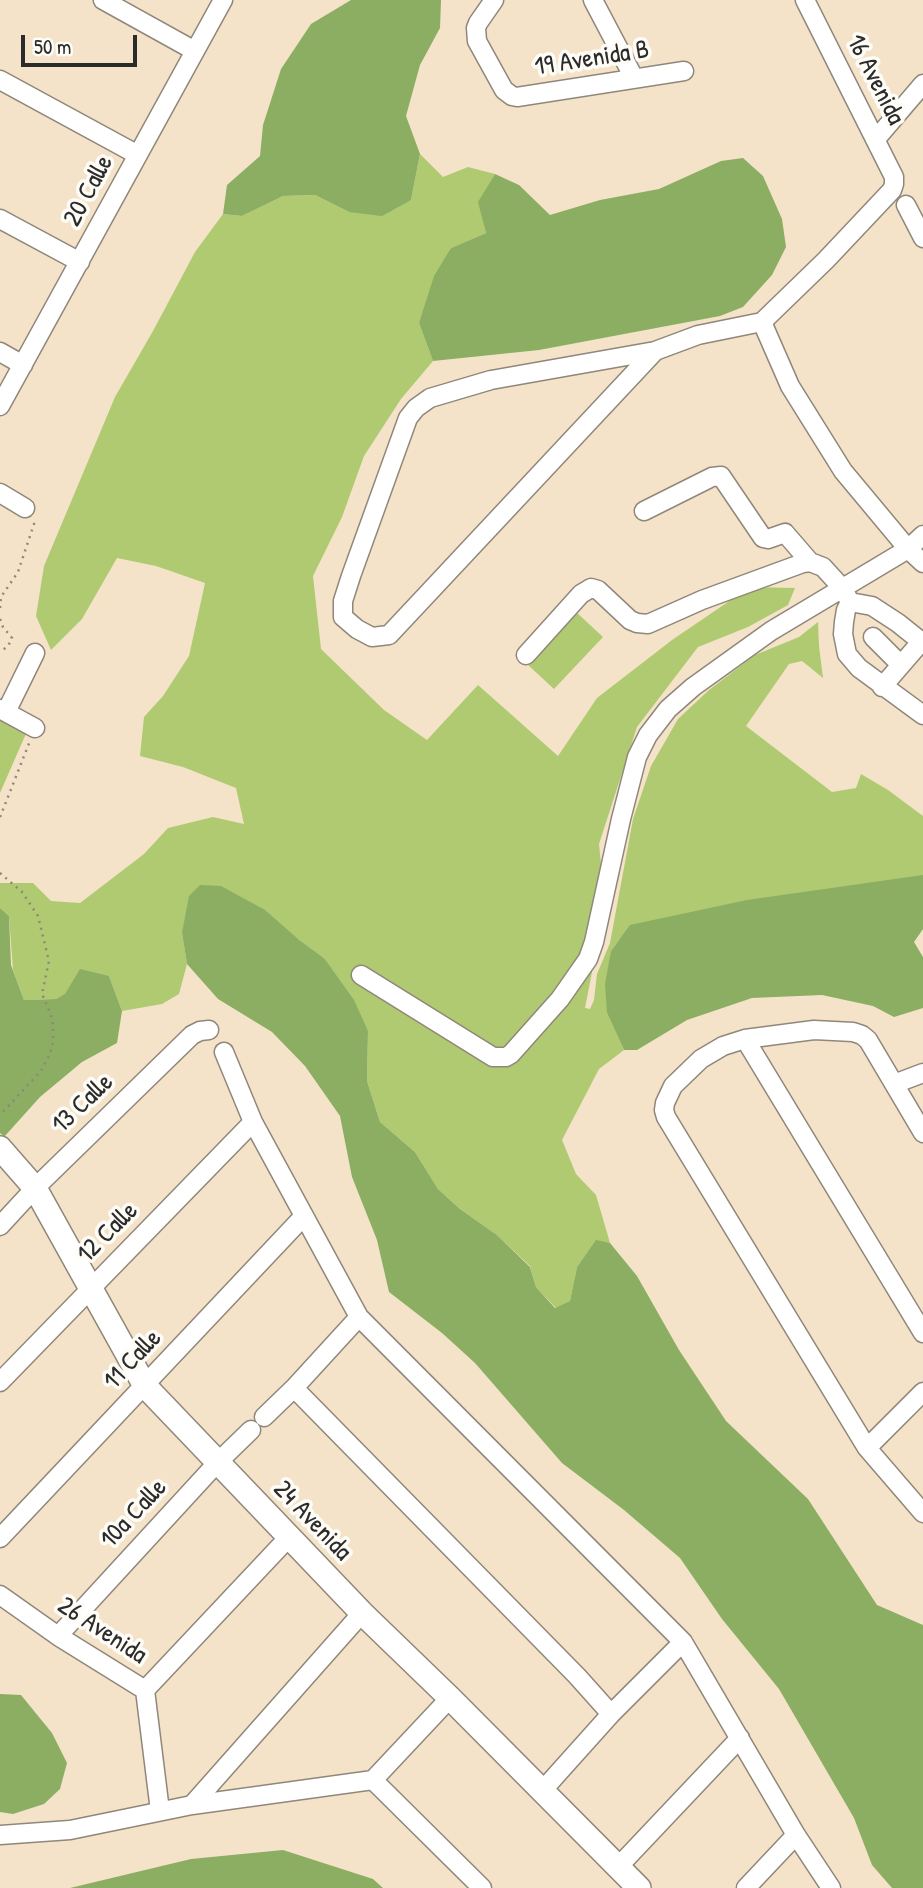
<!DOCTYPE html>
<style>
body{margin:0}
#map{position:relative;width:923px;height:1888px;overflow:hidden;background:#f4e3c9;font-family:"Patrick Hand",sans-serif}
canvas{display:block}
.scale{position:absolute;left:21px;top:35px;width:116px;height:32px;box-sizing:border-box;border:4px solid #2b2b2b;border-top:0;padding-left:9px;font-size:21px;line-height:24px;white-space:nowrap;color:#2b2b2b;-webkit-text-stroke:5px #fdfcf7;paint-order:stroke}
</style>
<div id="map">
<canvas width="923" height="1888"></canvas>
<div class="scale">50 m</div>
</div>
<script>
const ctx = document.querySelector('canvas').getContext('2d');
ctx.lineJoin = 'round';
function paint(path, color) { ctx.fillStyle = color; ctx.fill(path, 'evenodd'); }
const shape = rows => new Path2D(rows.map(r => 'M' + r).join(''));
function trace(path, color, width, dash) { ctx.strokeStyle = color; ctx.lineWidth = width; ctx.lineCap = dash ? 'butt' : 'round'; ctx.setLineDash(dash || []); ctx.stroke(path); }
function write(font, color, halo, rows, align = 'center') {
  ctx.font = font + ' "Patrick Hand",sans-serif'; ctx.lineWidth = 7; ctx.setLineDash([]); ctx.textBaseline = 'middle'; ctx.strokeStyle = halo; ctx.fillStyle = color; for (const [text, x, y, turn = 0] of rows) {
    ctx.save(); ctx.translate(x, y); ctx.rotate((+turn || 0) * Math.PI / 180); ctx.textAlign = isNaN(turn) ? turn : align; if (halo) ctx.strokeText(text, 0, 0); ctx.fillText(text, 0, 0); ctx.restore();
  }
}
paint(shape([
 [420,154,443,177,468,167,495,174,479,202,486,233,451,248,419,323,433,361,401,399,364,456,342,517,313,576,321,649,384,710,427,740,478,685,558,756,597,698,672,640,750,587,795,588,788,605,748,627,698,647,637,727,599,844,605,905,585,1008,590,1009,594,1000,597,974,610,943,633,819,651,766,678,719,709,690,755,655,799,637,818,622,819,646,823,678,802,661,789,664,746,726,832,792,856,788,861,774,888,790,923,816,923,882,640,932,619,940,611,951,607,1013,624,1050,599,1069,562,1140,576,1174,596,1195,610,1243,596,1241,577,1267,570,1301,556,1308,536,1287,530,1266,497,1235,460,1209,438,1189,415,1152,380,1122,367,1081,368,1031,324,958,298,939,182,933,187,964,179,994,162,1004,122,1011,109,976,56,999,24,1000,13,970,9,916,0,908,0,883,33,883,51,901,80,903,144,854,168,828,213,817,244,824,236,788,183,767,140,756,144,717,163,696,189,656,205,583,156,566,117,558,82,619,51,650,36,616,44,566,115,397,153,331,195,252,223,214,242,216,283,196,315,195,349,212,411,200],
 [575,611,603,637,554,689,527,664],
 [0,713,28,729,0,793]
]), '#afca70');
paint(shape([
 [351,0,441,0,440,28,420,65,406,116,420,154,411,200,382,216,349,212,315,195,283,196,242,216,223,214,227,185,260,156,263,125,281,69,311,24],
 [743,158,763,176,782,219,786,247,772,275,743,307,720,316,539,350,433,361,419,323,434,276,451,248,486,233,478,202,495,174,519,185,550,215,600,200,659,189,721,161],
 [923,875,923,929,914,942,923,957,923,1008,894,1017,873,1006,822,995,752,998,687,1020,637,1050,624,1050,607,1013,605,984,611,951,630,925,747,900],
 [200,885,221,886,265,910,298,939,324,958,354,1000,368,1031,367,1081,380,1122,415,1152,438,1189,460,1209,497,1235,530,1267,536,1287,555,1308,570,1301,577,1267,596,1240,610,1243,637,1276,679,1350,726,1421,808,1499,877,1605,923,1625,923,1888,892,1888,872,1865,854,1818,779,1689,722,1619,680,1558,624,1510,562,1463,475,1363,442,1333,389,1292,377,1240,352,1177,340,1116,305,1066,272,1032,218,999,187,964,182,933,189,896],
 [0,908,9,916,11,965,24,1000,56,999,65,994,80,969,109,976,122,1011,117,1043,82,1062,40,1097,4,1137,0,1133],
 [0,1694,21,1695,52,1733,67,1763,60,1789,44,1804,13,1814,0,1812],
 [283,1850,373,1879,383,1888,70,1888,191,1859]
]), '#8bae62');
const minor = shape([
 [103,0,195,51],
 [494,0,478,23,476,28,477,41,504,90,512,96,517,97,684,71],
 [593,0,634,78],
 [0,80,138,155],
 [876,139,923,84],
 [906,205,923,238],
 [0,219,80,262],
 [762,322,790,386,843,471,908,549,923,563],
 [655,351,389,635,372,637,357,629,343,617,343,601,351,576,408,418,416,408,430,398,491,380,655,351,698,335,762,322,826,260,892,190,894,184,894,177,805,0],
 [0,352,23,365],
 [0,406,223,0],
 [0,493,25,508],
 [644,511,712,477,721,476,763,538,768,539,785,533,810,562],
 [850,602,846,610,844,622,843,634,847,654,859,668,923,715],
 [850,602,872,606,898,623,923,643],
 [873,637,901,665],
 [526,655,581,594,591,588,598,590,630,620,637,623,648,624,702,600,803,563,810,562,823,567,843,589,850,602],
 [882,687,921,642],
 [0,709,35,728],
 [6,712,35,653],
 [361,975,493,1057,506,1057,511,1054,560,999,588,959,594,942,621,819,637,757,648,735,668,709,693,687,771,631,908,549,923,535],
 [745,1039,923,1333],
 [224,1052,253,1122,359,1317,683,1642,796,1835,831,1888],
 [894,1084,923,1073],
 [923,1133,868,1040,862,1035,853,1032,814,1030,745,1039,723,1046,701,1059,673,1086,665,1103,664,1110,666,1117,867,1448,923,1513],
 [0,1226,35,1188,192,1035,200,1031,209,1030],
 [0,1382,253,1122],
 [294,1388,577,1676,611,1714],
 [264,1417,294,1388,359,1317],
 [867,1448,923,1392],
 [0,1538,303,1217],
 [0,1595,58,1636,145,1690,160,1811],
 [58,1636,217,1463,251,1430],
 [145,1690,289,1537],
 [373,1780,482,1888],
 [542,1791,611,1714,683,1642],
 [192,1805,362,1613],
 [0,1835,70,1830,192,1805,373,1780,450,1698],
 [618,1867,740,1738],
 [746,1888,796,1835]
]);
const major = shape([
 [0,1148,35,1188,145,1386,362,1613,450,1698,639,1888]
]);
trace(minor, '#90877a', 21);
trace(major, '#90877a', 26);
trace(shape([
 [0,608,1,597,18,572,35,521],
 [0,619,3,627,12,638,8,646,0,652],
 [0,817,30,741],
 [0,873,22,892,38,916,49,961,42,994,51,1015,53,1025,53,1041,50,1054,41,1071,0,1115]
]), '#90877a', 2.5, [2, 5]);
trace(minor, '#fff', 18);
trace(major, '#fff', 23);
write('26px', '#2b2b2b', '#fdfcf7', [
 ["19 Avenida B",592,59,-9],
 ["16 Avenida",875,80,63],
 ["20 Calle",89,191,-62],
 ["13 Calle",83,1104,-44],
 ["12 Calle",108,1233,-45],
 ["11 Calle",133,1360,-47],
 ["10a Calle",134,1514,-47],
 ["24 Avenida",312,1521,46],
 ["26 Avenida",102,1631,33]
]);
</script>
